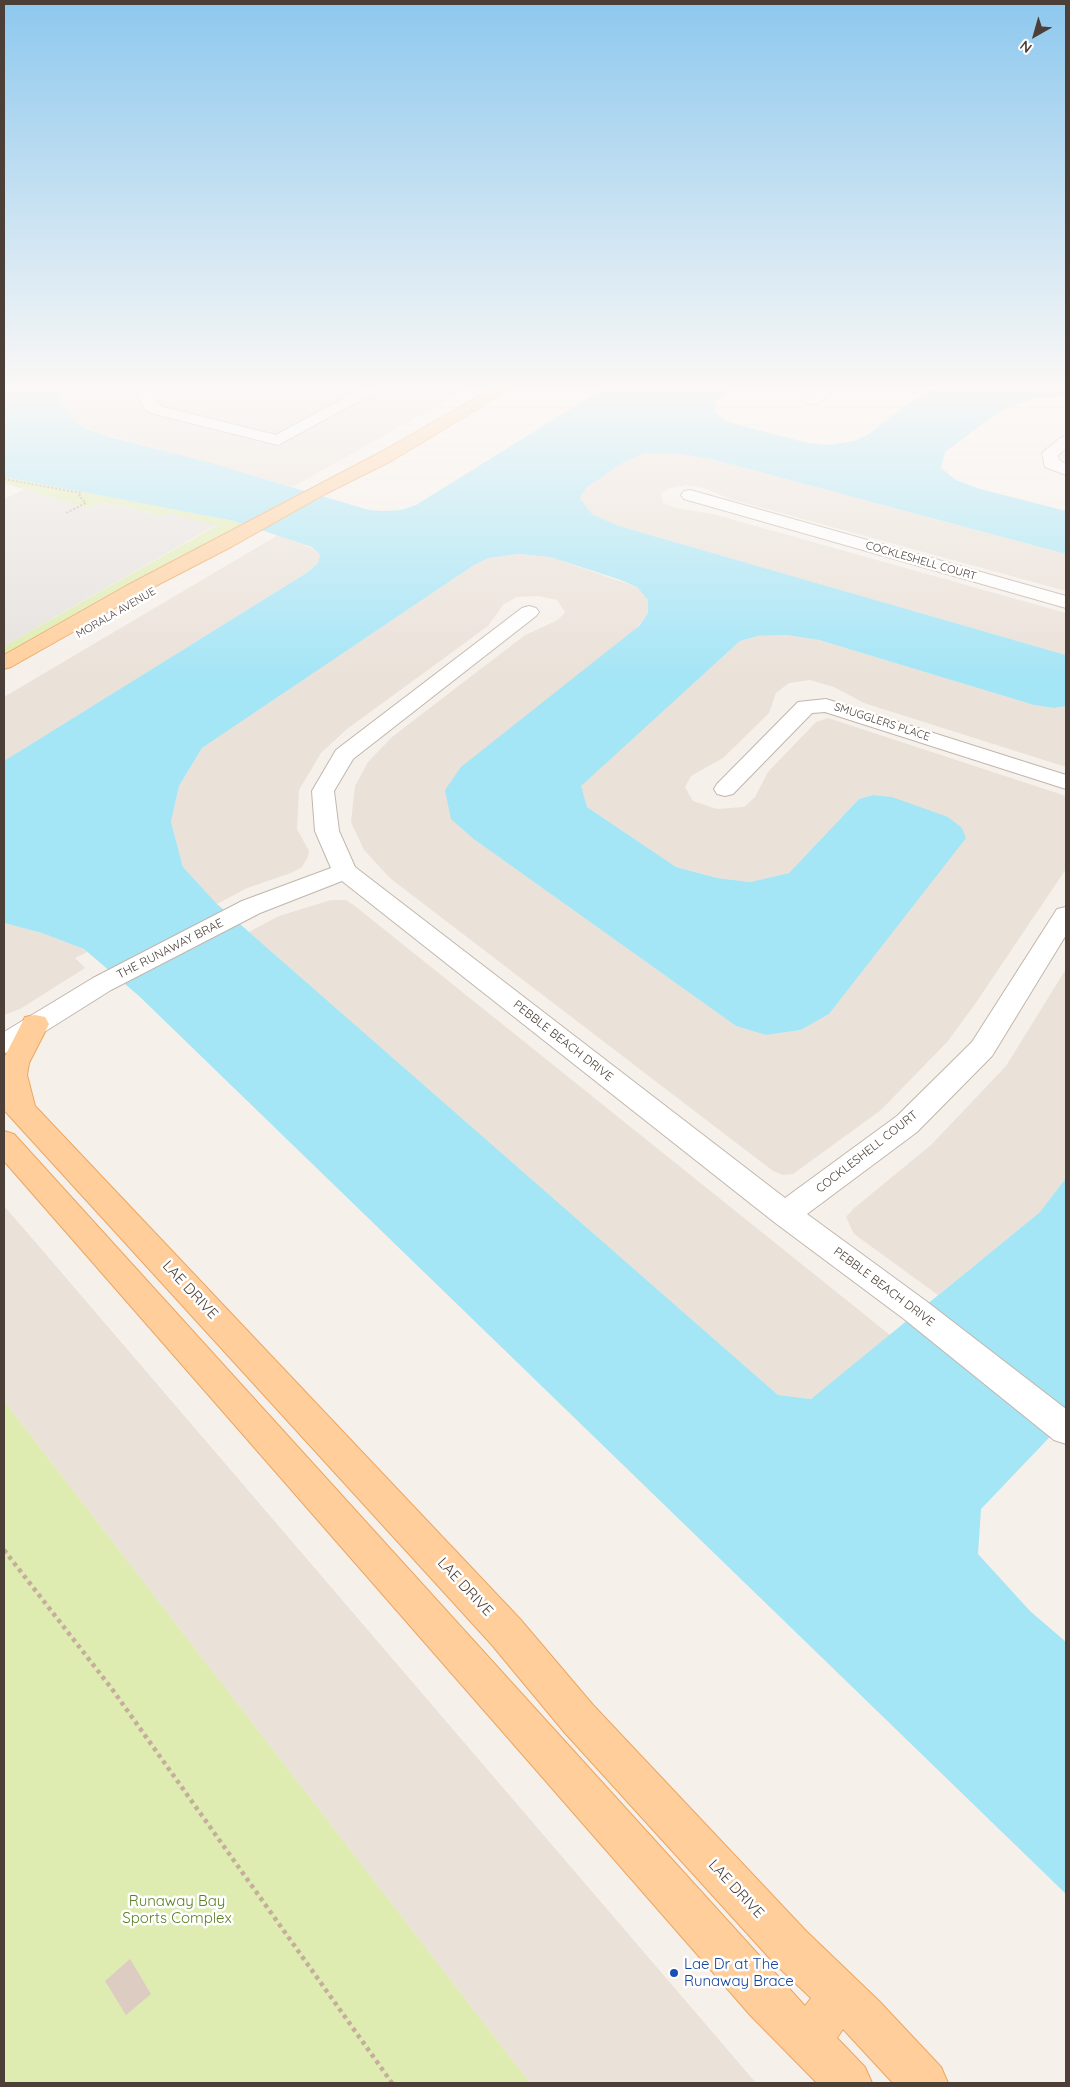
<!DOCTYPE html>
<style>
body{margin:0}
#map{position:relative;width:1070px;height:2087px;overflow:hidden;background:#f6f0ea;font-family:Quicksand,sans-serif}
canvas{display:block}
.frame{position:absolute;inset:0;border:5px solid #4b3f37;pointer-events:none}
.north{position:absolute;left:1010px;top:10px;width:50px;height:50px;-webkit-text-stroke:4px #fff;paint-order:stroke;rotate:218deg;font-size:14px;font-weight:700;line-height:20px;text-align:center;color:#4b3f37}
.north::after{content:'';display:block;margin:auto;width:18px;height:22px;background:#4b3f37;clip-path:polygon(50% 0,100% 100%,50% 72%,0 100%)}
</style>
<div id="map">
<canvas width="1070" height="2087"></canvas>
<div class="frame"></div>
<div class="north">N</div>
</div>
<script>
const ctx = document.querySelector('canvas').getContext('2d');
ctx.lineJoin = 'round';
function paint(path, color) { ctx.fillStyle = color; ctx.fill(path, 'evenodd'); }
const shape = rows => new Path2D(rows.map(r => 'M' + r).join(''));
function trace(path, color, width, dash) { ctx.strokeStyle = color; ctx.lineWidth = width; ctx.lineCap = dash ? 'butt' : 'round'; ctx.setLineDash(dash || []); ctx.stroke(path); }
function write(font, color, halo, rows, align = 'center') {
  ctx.font = font + ' Quicksand,sans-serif'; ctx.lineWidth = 5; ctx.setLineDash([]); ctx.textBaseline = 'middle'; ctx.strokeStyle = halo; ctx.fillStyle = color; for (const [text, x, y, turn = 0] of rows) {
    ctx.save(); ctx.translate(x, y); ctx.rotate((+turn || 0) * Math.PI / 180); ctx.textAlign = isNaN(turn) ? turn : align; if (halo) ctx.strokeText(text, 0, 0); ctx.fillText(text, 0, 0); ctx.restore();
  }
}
paint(shape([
 [64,388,468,388,293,487,96,432,78,424,67,413,60,400],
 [645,453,675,453,711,459,1066,554,1066,591,730,499,704,488,687,485,670,488,661,494,663,503,677,508,713,514,1066,613,1066,655,619,526,592,514,580,498,586,488,621,464],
 [278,535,312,548,320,555,318,563,308,572,4,761,4,697],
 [519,554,550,557,637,587,648,600,648,613,475,840,736,1026,766,1035,801,1030,829,1014,965,838,962,828,892,797,872,795,859,799,789,873,750,882,717,878,676,867,587,807,580,786,740,641,758,636,786,635,819,640,1034,705,1054,708,1066,706,1066,767,864,703,834,687,810,680,789,683,776,693,769,713,723,758,691,776,685,787,693,801,717,809,744,807,755,797,768,772,816,722,828,718,1066,796,1066,869,975,1004,948,1041,881,1110,793,1174,783,1175,773,1171,391,879,364,850,351,822,355,786,368,762,392,737,525,635,558,620,565,612,557,600,538,596,517,597,503,605,488,626,347,729,321,753,299,790,297,829,309,851,308,857,302,867,291,873,247,888,217,904,183,867,171,822,179,786,202,748,474,565,489,558],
 [331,900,346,900,355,906,890,1335,811,1399,778,1395,249,932,279,916],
 [4,923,42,933,84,949,87,952,75,958,85,968,20,1009,4,1015],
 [1066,969,1066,1178,1040,1212,938,1295,854,1234,846,1217,853,1209,931,1145,1006,1066],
 [4,1206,43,1251,756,2083,530,2083,4,1401]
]), '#eae1d8');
paint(shape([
 [4,477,234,521,248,526,136,582,4,657,4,646,216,526,169,513,164,516,158,516,127,506,100,503,88,509,7,484,4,484],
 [4,1401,530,2083,4,2083]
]), '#deecb1');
paint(shape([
 [24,489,88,509,100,503,127,506,158,516,164,516,169,513,216,525,4,646,4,499]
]), '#e4e1df');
paint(shape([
 [4,388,64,388,60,400,67,413,78,424,87,429,110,437,207,462,369,510,384,511,401,510,416,505,604,388,731,388,716,401,715,412,727,422,808,443,829,445,854,441,869,434,912,401,938,388,1066,388,1066,396,1035,398,1000,411,945,452,941,468,956,480,980,489,1066,511,1066,554,711,459,675,453,645,453,621,464,586,488,580,498,592,514,619,526,1066,655,1066,706,1054,708,1034,705,819,640,786,635,758,636,740,641,581,786,587,807,676,867,717,878,750,882,789,873,859,799,873,795,892,797,948,817,962,828,966,838,829,1014,801,1030,766,1035,736,1026,475,840,451,819,445,790,461,767,639,626,648,613,648,600,637,587,618,579,550,557,519,554,489,558,474,565,202,748,179,786,171,822,183,867,217,904,778,1395,811,1399,1040,1212,1066,1178,1066,1420,981,1509,978,1554,1030,1611,1066,1642,1066,1894,139,996,84,949,42,933,4,923,4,761,308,572,318,563,320,555,312,547,234,521,4,477]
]), '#a4e5f6');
paint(shape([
 [130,1959,151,1994,126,2015,105,1981]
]), '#dcccc2');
const minor = shape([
 [363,388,383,388,278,445,151,413,144,408,139,396,147,391,153,393,157,403,163,407,276,435,363,388],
 [818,388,836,388,818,404,806,404,804,401,806,398,818,388],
 [1066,436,1066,449,1058,455,1059,460,1066,464,1066,475,1045,467,1042,453,1060,438,1066,436],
 [690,490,1066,596,1066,608,684,499,681,495,684,491,690,490],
 [529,606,536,608,539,612,536,616,353,759,334,791,339,831,355,867,785,1198,897,1116,972,1042,1057,909,1066,907,1066,935,992,1056,917,1132,807,1214,926,1301,1066,1409,1066,1444,1054,1440,904,1319,774,1222,342,881,260,913,111,990,14,1051,4,1053,4,1032,93,978,242,901,331,868,315,831,312,791,336,750,522,608,529,606],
 [826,699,1066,775,1066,789,825,712,812,713,733,794,725,796,717,794,714,789,717,784,798,702,826,699]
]);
const major = shape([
 [493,388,512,388,393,460,325,494,231,547,140,594,11,667,4,669,4,655,126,586,381,452,493,388],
 [35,1015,45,1017,49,1024,29,1063,27,1075,35,1106,520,1619,593,1705,806,1931,879,2001,941,2067,948,2083,893,2083,843,2029,837,2038,865,2067,872,2083,817,2083,751,2016,4,1161,4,1131,14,1134,805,2006,811,1998,774,1963,565,1733,492,1645,4,1110,4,1058,25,1017,35,1015]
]);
trace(minor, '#c2b6ac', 2);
trace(major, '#eca662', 2);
trace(shape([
 [4,479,81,493,79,496,86,503,66,513]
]), '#c5ae9c', 2, [2, 2]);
trace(shape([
 [4,1550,112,1689,392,2083]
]), '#c5ae9c', 4.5, [4, 4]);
paint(minor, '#fff');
paint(major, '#ffce9a');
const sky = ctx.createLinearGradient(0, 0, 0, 680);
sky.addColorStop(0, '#8dc8ee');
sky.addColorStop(0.57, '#fbf8f6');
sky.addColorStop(1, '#fbf8f600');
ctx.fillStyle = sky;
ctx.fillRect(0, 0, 1070, 680);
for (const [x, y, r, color] of [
 [674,1973,5,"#1a4fb4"]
]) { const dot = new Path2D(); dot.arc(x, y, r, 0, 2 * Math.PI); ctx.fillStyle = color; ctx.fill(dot); trace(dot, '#fff', 2); }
write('11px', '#4b3f37', '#fff', [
 ["COCKLESHELL COURT",921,561,16],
 ["MORALA AVENUE",116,613,-30],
 ["SMUGGLERS PLACE",882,722,18]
]);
write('12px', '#4b3f37', '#fff', [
 ["THE RUNAWAY BRAE",170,949,-27],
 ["PEBBLE BEACH DRIVE",563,1041,38],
 ["COCKLESHELL COURT",867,1152,-38],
 ["PEBBLE BEACH DRIVE",884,1287,37]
]);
write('15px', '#4b3f37', '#fff', [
 ["LAE DRIVE",190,1290,47],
 ["LAE DRIVE",465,1587,47],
 ["LAE DRIVE",736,1889,47]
]);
write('15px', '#5b8225', '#fff', [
 ["Runaway Bay",177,1901],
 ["Sports Complex",177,1918]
]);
write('15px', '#164399', '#fff', [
 ["Lae Dr at The",684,1964],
 ["Runaway Brace",684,1981]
], 'left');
</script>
